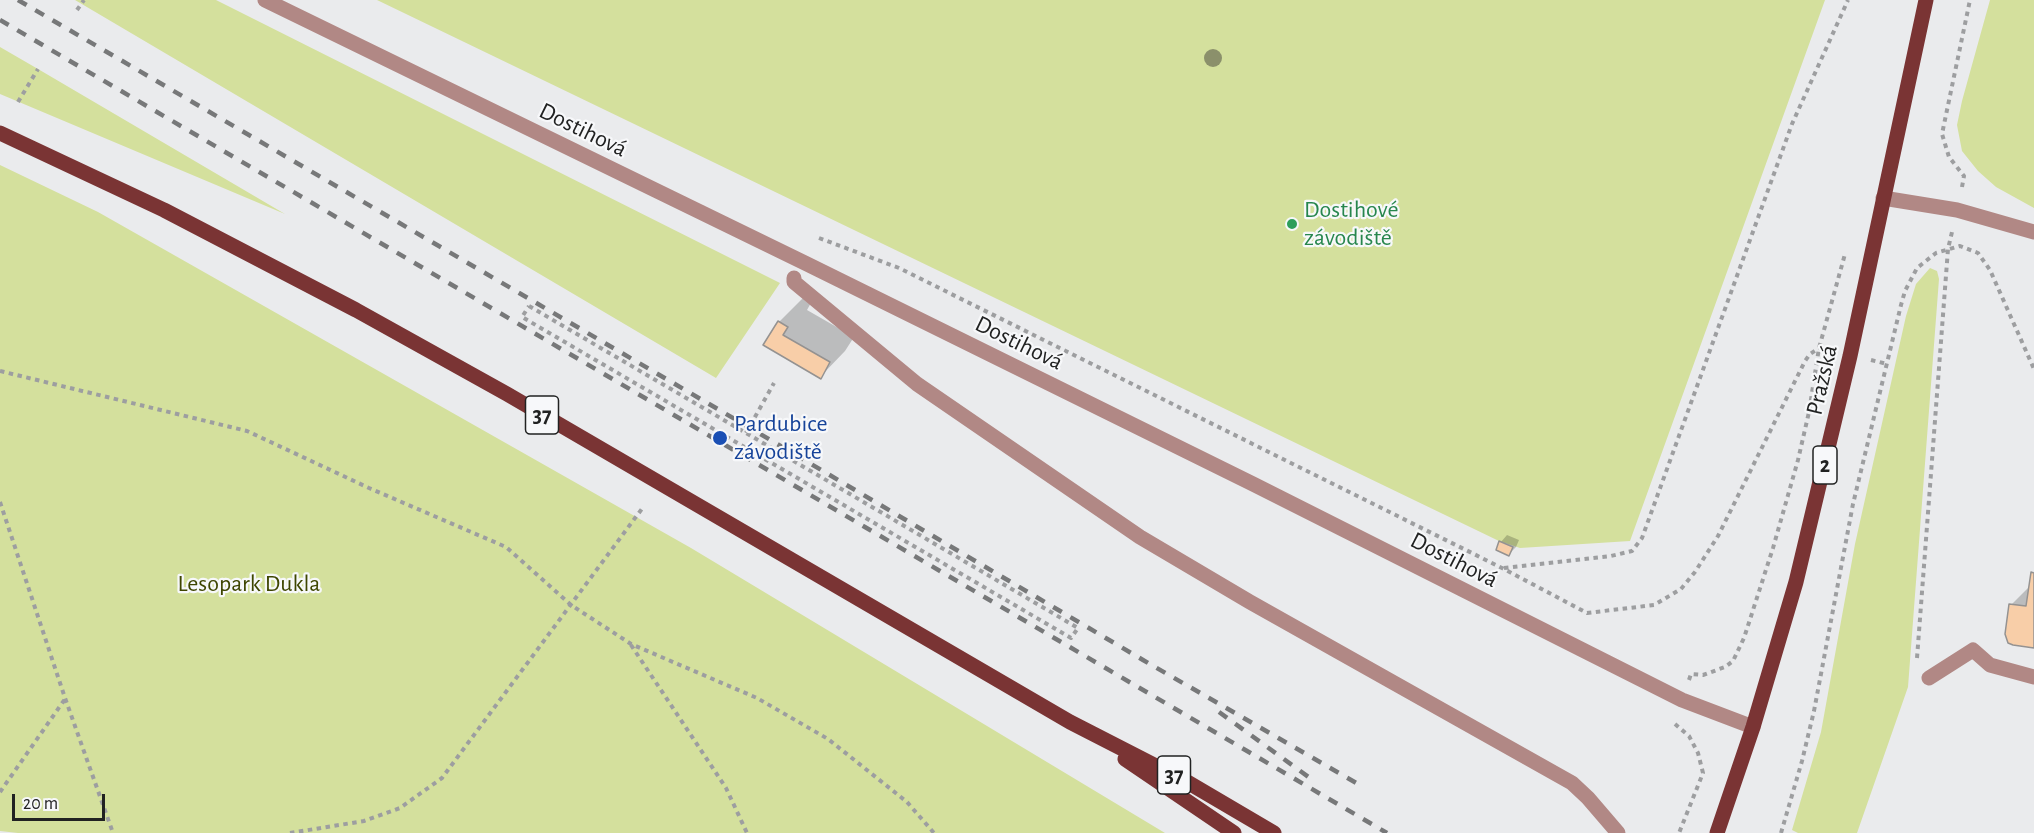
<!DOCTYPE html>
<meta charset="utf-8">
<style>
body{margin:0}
#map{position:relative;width:2034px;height:833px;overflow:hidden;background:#eaebed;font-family:"Alegreya Sans",sans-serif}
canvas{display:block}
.scale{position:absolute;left:12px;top:794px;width:93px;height:27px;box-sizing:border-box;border:3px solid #212222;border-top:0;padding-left:8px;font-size:18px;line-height:21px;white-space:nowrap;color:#212222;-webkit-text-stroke:4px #f7f8fa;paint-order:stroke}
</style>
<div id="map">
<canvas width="2034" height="833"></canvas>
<div class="scale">20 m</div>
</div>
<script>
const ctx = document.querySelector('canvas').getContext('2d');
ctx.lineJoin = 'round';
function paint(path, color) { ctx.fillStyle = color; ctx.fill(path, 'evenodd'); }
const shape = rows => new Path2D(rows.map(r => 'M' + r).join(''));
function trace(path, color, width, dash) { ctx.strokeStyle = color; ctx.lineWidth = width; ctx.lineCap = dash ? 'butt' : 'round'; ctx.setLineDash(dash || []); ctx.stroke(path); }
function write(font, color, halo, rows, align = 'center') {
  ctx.font = font + ' "Alegreya Sans",sans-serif'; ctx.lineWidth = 4.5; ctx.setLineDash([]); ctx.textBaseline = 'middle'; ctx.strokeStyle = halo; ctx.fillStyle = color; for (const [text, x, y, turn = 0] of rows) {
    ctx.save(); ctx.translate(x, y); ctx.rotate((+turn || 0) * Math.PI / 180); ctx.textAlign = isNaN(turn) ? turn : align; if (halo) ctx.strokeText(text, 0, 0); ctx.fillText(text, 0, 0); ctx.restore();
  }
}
paint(shape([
 [75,0,216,0,780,283,716,378],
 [377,0,1825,0,1630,541,1520,548,1499,541],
 [1990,0,2034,0,2034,208,1996,187,1978,171,1962,151,1957,125,1962,101],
 [0,47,38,69,285,214,0,94],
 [0,165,98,212,691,548,1165,833,18,833,0,831],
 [1930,268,1937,271,1939,279,1908,687,1857,833,1798,833,1792,830,1821,732,1855,544,1906,316,1916,284]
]), '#d4e09d');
paint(shape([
 [804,297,812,301,807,310,854,337,845,351,820,377,765,345,779,322],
 [1507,535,1519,540,1516,547,1509,554,1501,542],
 [2034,571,2034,647,2011,605,2031,585]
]), '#0003');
const building = shape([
 [778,321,788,327,783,335,830,362,821,379,763,345,778,321],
 [1499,541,1513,547,1509,556,1496,550,1499,541],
 [2031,572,2034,573,2034,648,2013,645,2008,643,2005,634,2009,604,2026,606,2031,572]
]);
paint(building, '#f8cea8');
trace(building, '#949291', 1.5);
trace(shape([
 [77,10,84,0],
 [18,102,38,69],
 [1962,187,1964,176,1949,157,1942,134,1970,0],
 [819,238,899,268,1502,568,1587,613,1654,605,1681,589,1695,572,1718,536,1805,361,1810,354,1819,348,1829,350],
 [529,306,746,433,1078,628,1071,638,522,317,529,306],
 [1871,360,1887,364],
 [0,371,247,431,369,488,506,547,571,605,631,644,757,698,828,739,907,802,934,833],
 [746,433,774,383],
 [0,502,65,698,113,833],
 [1504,568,1611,556,1632,551,1642,538,1792,124,1848,0],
 [631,645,726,788,747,833],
 [1917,658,1948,249,1952,232],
 [1689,680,1691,674,1703,675,1725,667,1733,661,1744,638,1773,548,1798,460,1809,412,1819,348,1845,254],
 [1675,724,1689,736,1698,753,1703,773,1679,833],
 [0,792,65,699],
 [290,833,364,821,400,808,442,778,644,506],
 [1781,833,1802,761,1814,711,1853,504,1901,305,1905,291,1917,268,1936,253,1960,246,1978,253,1990,270,2034,369]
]), '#9d9ea0', 4, [4.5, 4.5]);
trace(shape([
 [265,0,807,264,1253,484,1682,700,1753,727],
 [1883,198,1957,210,2034,232],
 [794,278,794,282,917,384,1140,537,1250,602,1572,783,1588,798,1618,833],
 [1929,678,1973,650,1990,665,2034,677]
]), '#b18885', 15);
trace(shape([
 [0,133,164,210,356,310,507,394,1070,722,1189,783,1274,833],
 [1125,759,1234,833],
 [1717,833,1753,727,1796,582,1850,356,1926,0]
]), '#7a3434', 15);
trace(shape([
 [18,0,745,425,1143,660,1358,784],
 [0,20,1387,833],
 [1219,712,1314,781]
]), '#777879', 4.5, [10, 10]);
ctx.fillStyle = '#8b906b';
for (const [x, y] of [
 [1213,58]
]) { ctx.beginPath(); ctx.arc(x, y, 9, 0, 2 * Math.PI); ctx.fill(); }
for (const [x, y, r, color] of [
 [1292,224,6,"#2e9e5b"],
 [720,438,8,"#1a4fb4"]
]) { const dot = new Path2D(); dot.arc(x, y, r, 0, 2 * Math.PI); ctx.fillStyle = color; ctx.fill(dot); trace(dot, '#f7f8fa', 2); }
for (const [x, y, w] of [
 [542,415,33],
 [1825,465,24],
 [1174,775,33]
]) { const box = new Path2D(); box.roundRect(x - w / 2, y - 19, w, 38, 4.5); ctx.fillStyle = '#f7f8fa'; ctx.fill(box); trace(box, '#212222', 1.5); }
write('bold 22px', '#212222', null, [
 ["37",542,415],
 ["2",1825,465],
 ["37",1174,775]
]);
write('24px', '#212222', '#f7f8fa', [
 ["Dostihová",583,130,26],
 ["Dostihová",1019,343,26],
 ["Pražská",1822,380,-77],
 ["Dostihová",1454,560,27]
]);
write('24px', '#27864d', '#f7f8fa', [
 ["Dostihové",1304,210],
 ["závodiště",1304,238]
], 'left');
write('24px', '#164399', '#f7f8fa', [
 ["Pardubice",734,424],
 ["závodiště",734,452]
], 'left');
write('24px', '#3e4600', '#f7f8fa', [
 ["Lesopark Dukla",249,584]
]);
</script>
